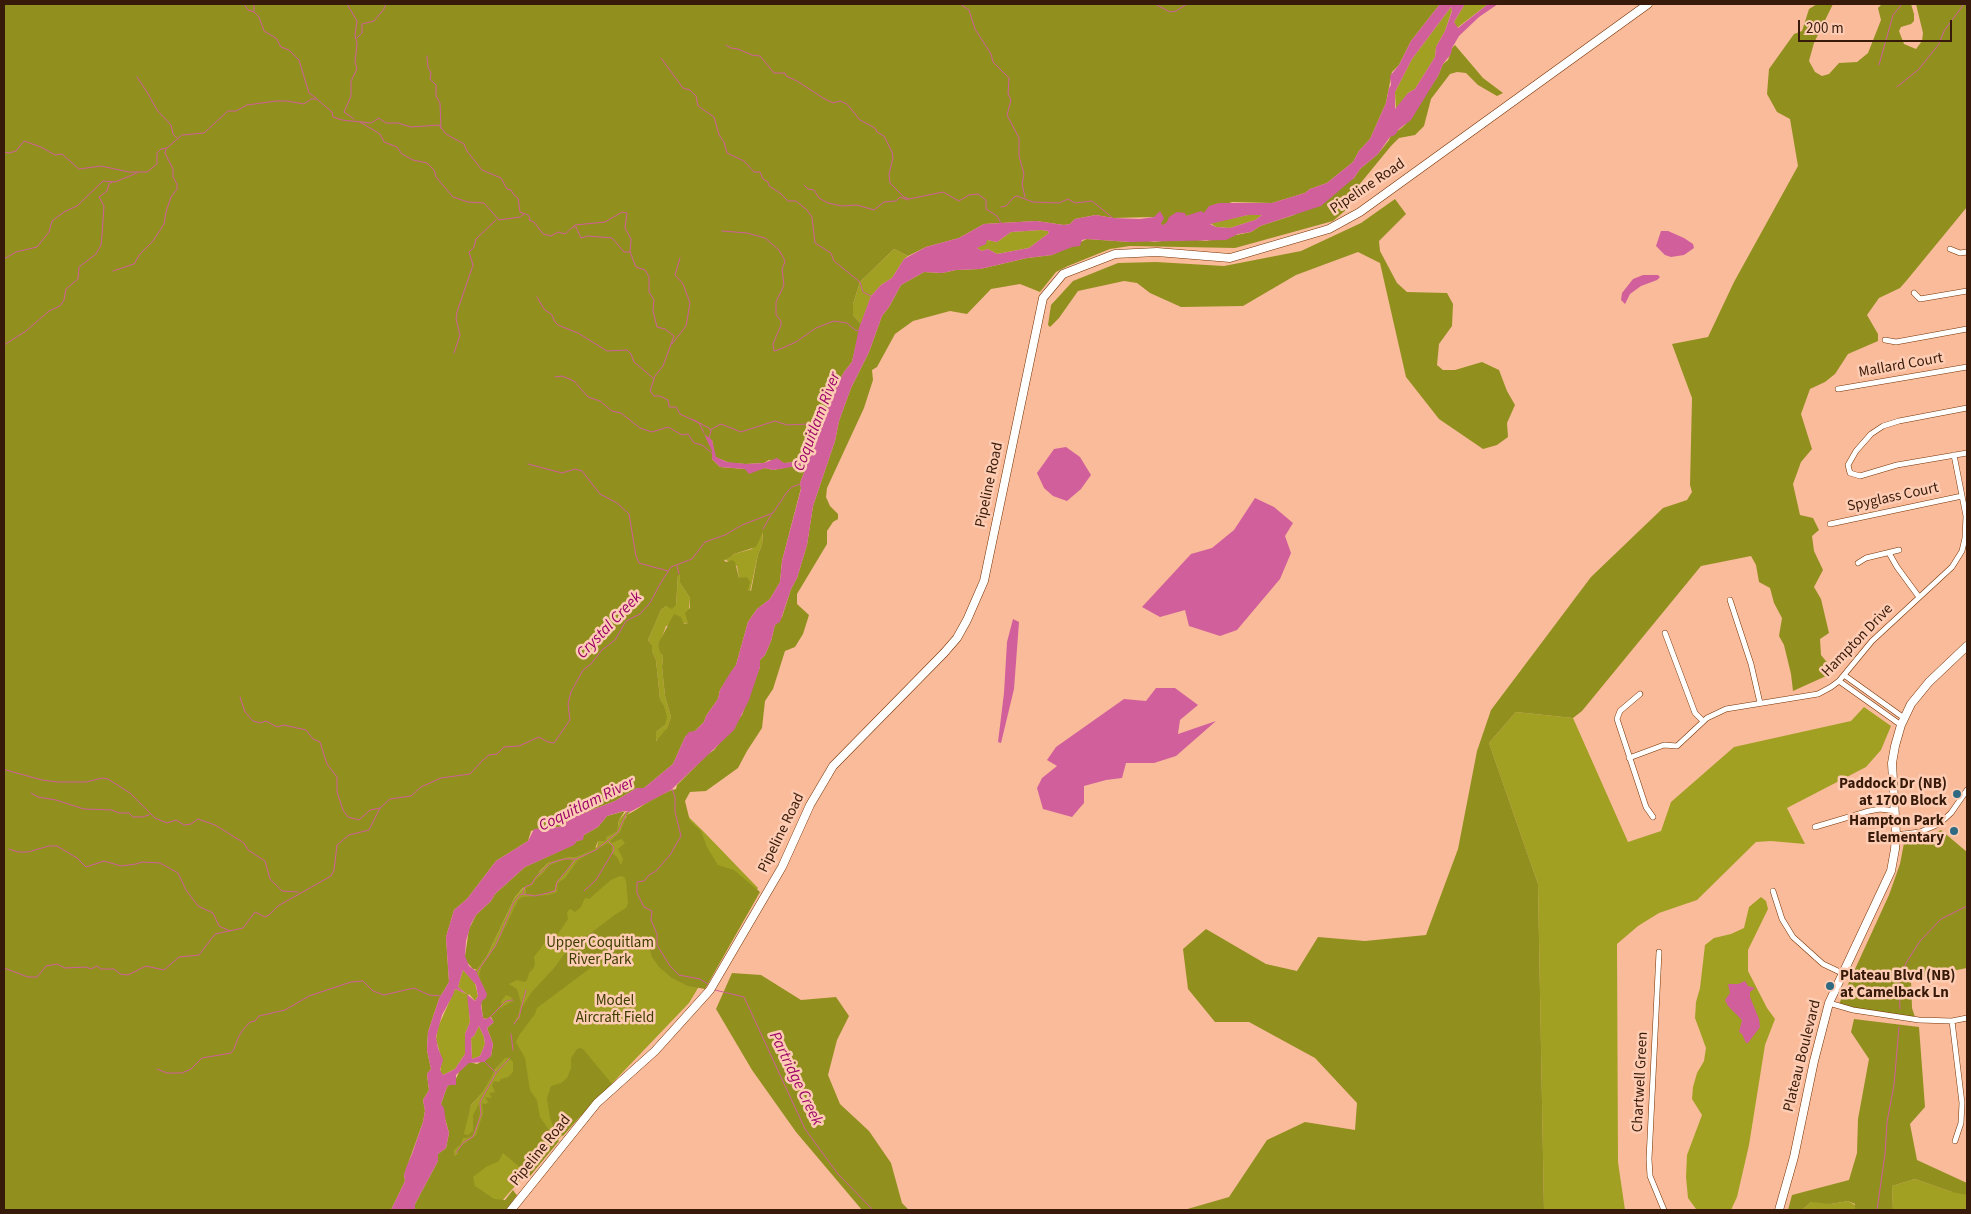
<!DOCTYPE html>
<style>
body{margin:0}
#map{position:relative;width:1971px;height:1214px;overflow:hidden;background:#fabb9a;font-family:"Source Sans 3",sans-serif}
canvas{display:block}
.frame{position:absolute;inset:0;border:5px solid #371a09;pointer-events:none}
.scale{position:absolute;left:1798px;top:20px;width:154px;height:22px;box-sizing:border-box;border:2px solid #371a09;border-top:0;padding-left:6px;font-size:15px;line-height:18px;white-space:nowrap;color:#371a09;-webkit-text-stroke:4px #fdccb3;paint-order:stroke}
</style>
<div id="map">
<canvas width="1971" height="1214"></canvas>
<div class="frame"></div>
<div class="scale">200 m</div>
</div>
<script>
const ctx = document.querySelector('canvas').getContext('2d');
ctx.lineJoin = 'round';
function paint(path, color) { ctx.fillStyle = color; ctx.fill(path, 'evenodd'); }
const shape = rows => new Path2D(rows.map(r => 'M' + r).join(''));
function trace(path, color, width, dash) { ctx.strokeStyle = color; ctx.lineWidth = width; ctx.lineCap = dash ? 'butt' : 'round'; ctx.setLineDash(dash || []); ctx.stroke(path); }
function write(font, color, halo, rows, align = 'center') {
  ctx.font = font + ' "Source Sans 3",sans-serif'; ctx.lineWidth = 5; ctx.setLineDash([]); ctx.textBaseline = 'middle'; ctx.strokeStyle = halo; ctx.fillStyle = color; for (const [text, x, y, turn = 0] of rows) {
    ctx.save(); ctx.translate(x, y); ctx.rotate((+turn || 0) * Math.PI / 180); ctx.textAlign = isNaN(turn) ? turn : align; if (halo) ctx.strokeText(text, 0, 0); ctx.fillText(text, 0, 0); ctx.restore();
  }
}
paint(shape([
 [1465,4,1488,4,1457,28,1454,22],
 [1451,7,1452,10,1445,31,1436,47,1435,57,1415,89,1408,93,1396,110,1395,92,1412,59],
 [1248,215,1262,215,1255,220,1230,228,1216,227,1210,223],
 [1041,230,1048,231,1049,233,1029,248,997,254,988,249,982,251,977,248,987,240,997,242,1011,232],
 [894,249,908,256,904,259,892,278,881,285,871,296,861,324,853,315,853,304,860,282],
 [763,529,762,545,758,554,750,592,739,578,737,566,724,559,731,557,734,554,752,549],
 [678,575,680,575,680,583,690,598,688,623,666,626,661,640,658,644,663,656,662,667,665,696,671,717,667,728,661,737,655,741,656,732,665,725,664,705,660,699,656,660,652,651,652,645,648,640,661,610,666,606,676,605],
 [1864,707,1891,726,1881,750,1866,767,1787,808,1805,844,1771,841,1756,842,1697,900,1659,913,1638,926,1617,944,1618,1162,1625,1210,1544,1210,1538,884,1489,743,1516,712,1573,718,1628,842,1661,831,1671,802,1734,747,1851,721],
 [662,791,703,831,758,888,689,1003,530,1169,494,1210,418,1210,443,1155,464,1129,471,1105,483,1092,490,1077,502,1061,492,1018,490,1017,475,970,487,956,515,897,548,863,597,847,598,841,606,838,618,826,619,820,626,812,630,812,624,819],
 [1761,897,1766,901,1768,909,1748,950,1748,971,1767,1008,1775,1019,1765,1045,1749,1145,1737,1197,1731,1210,1698,1210,1696,1209,1688,1198,1686,1177,1687,1155,1702,1115,1692,1099,1693,1087,1697,1073,1704,1061,1706,1048,1695,1018,1696,1002,1700,988,1705,945,1714,938,1731,934,1744,928,1749,907],
 [463,970,475,983,478,996,475,1001,469,994,468,996,470,1022,465,1034,465,1054,455,1069,443,1075,440,1072,442,1061,436,1039,438,1027,455,989,467,994,458,987],
 [479,1026,484,1037,485,1044,480,1056,472,1059,471,1038,474,1036],
 [1915,1179,1952,1192,1967,1187,1967,1210,1893,1210,1892,1186],
 [1818,1201,1831,1204,1848,1201,1855,1205,1855,1210,1802,1210,1811,1202]
]), '#a1a023');
paint(shape([
 [4,4,1440,4,1411,41,1399,65,1392,72,1386,103,1370,139,1359,151,1353,162,1327,183,1310,189,1305,193,1272,203,1232,202,1204,213,1186,216,1163,225,1161,225,1154,217,1113,218,1096,215,1075,219,1070,224,1064,225,1036,221,984,224,959,238,926,247,908,256,894,249,860,282,853,304,853,315,861,324,855,349,852,362,844,372,828,405,810,457,801,462,784,463,769,460,764,463,746,464,730,463,715,457,712,440,712,459,720,467,745,469,752,471,765,468,773,470,804,464,805,470,800,483,801,488,782,561,780,582,770,599,757,609,748,622,736,665,720,690,718,699,706,716,704,722,695,731,685,737,673,764,644,788,637,788,615,801,574,817,559,827,544,827,531,831,528,841,496,861,467,899,454,910,446,937,449,982,439,999,428,1032,427,1050,431,1069,427,1074,429,1090,423,1100,425,1111,423,1122,404,1175,405,1181,391,1210,4,1210],
 [763,532,762,545,758,554,751,591,748,590,750,582,747,577,739,578,735,562,732,560,726,562,724,560,731,557,734,554,756,547],
 [678,575,680,575,680,583,690,598,690,608,685,613,688,623,684,624,681,617,674,614,658,644,660,652,663,656,662,667,665,696,671,717,667,728,656,741,656,732,665,725,667,717,664,705,660,699,656,660,652,651,652,645,648,640,661,610,666,606,672,609,676,605],
 [1817,4,1833,4,1814,43,1809,61,1815,72,1822,76,1829,74,1839,63,1857,62,1868,53,1881,20,1878,8,1882,4,1911,4,1914,14,1914,21,1911,24,1901,27,1899,31,1904,44,1916,49,1922,41,1923,33,1916,4,1967,4,1967,207,1907,280,1900,288,1879,298,1867,315,1878,334,1878,341,1848,354,1835,374,1825,382,1810,389,1801,414,1812,449,1801,462,1793,484,1800,515,1813,518,1819,530,1812,536,1814,551,1823,570,1814,587,1821,599,1829,633,1820,639,1821,655,1835,672,1793,691,1791,674,1784,645,1779,636,1782,618,1774,603,1770,588,1759,582,1756,565,1751,556,1701,566,1582,711,1573,718,1516,712,1489,743,1538,884,1544,1210,1184,1210,1229,1197,1267,1140,1305,1122,1355,1130,1357,1103,1315,1058,1249,1022,1215,1022,1188,989,1183,949,1206,929,1266,964,1297,971,1318,937,1365,941,1426,935,1458,849,1477,751,1491,710,1591,577,1663,508,1687,500,1692,492,1690,485,1692,398,1672,344,1708,337,1734,282,1798,166,1790,119,1777,112,1767,94,1769,69,1794,34,1802,31,1809,9],
 [1455,45,1483,78,1503,93,1497,96,1478,85,1466,73,1457,72,1450,74,1431,99,1424,126,1415,135,1399,138,1391,146,1359,185,1347,209,1333,221,1235,248,1130,246,1110,249,1068,266,1056,272,1040,292,1020,284,991,289,967,314,950,311,913,321,895,334,877,367,872,370,873,380,864,408,827,488,826,497,830,506,838,514,838,519,833,522,827,531,827,544,797,594,797,604,809,615,803,634,795,647,785,651,773,689,765,701,762,728,747,751,738,768,706,791,690,792,685,801,690,821,701,831,707,847,718,865,734,870,760,892,705,989,688,986,672,978,659,967,652,957,649,947,643,943,589,969,537,1008,535,1014,520,1034,516,1042,525,1058,530,1090,537,1100,540,1117,549,1130,559,1141,530,1176,503,1153,499,1161,486,1167,473,1177,475,1186,494,1199,505,1200,513,1190,515,1193,517,1195,506,1210,415,1210,415,1204,438,1161,438,1154,446,1148,449,1133,441,1104,447,1087,449,1085,453,1085,460,1070,469,1062,477,1064,491,1056,493,1044,487,1028,494,1022,491,1017,499,1009,513,1001,511,997,506,995,502,1000,501,1005,490,1017,487,1019,483,1018,481,1002,486,993,479,976,481,968,497,944,518,900,522,897,548,895,557,892,558,883,565,878,578,860,608,843,612,846,612,853,617,857,621,865,623,859,618,849,625,843,621,839,612,843,610,841,620,832,627,815,669,791,676,789,677,785,707,755,714,750,742,715,760,667,760,660,765,655,771,641,775,625,782,617,791,589,797,578,807,545,813,506,835,441,839,421,851,388,869,352,882,316,889,307,901,285,924,272,942,273,956,270,980,269,1027,258,1052,255,1087,239,1130,242,1142,240,1154,242,1170,240,1181,241,1188,239,1206,241,1251,232,1260,226,1294,215,1354,178,1360,169,1378,154,1389,140,1390,137,1405,125,1438,76,1443,64,1448,60,1452,48],
 [620,876,624,877,626,881,628,903,626,908,616,914,588,935,580,938,574,946,568,949,554,968,531,993,521,1009,520,1018,513,1024,518,1016,521,1003,517,989,509,984,517,980,524,982,527,980,529,973,533,969,535,964,534,957,549,937,558,934,568,919,567,912,570,909,575,912,581,907,585,898,589,899,611,880],
 [505,1058,509,1058,513,1062,513,1072,508,1077,501,1079,499,1082,494,1081,492,1085,495,1092,489,1093,492,1098,485,1097,488,1102,486,1104,482,1103,483,1113,476,1135,461,1146,458,1150,458,1154,454,1156,454,1150,461,1144,463,1138,467,1138,472,1136,477,1125,480,1113,479,1104,473,1115,473,1131,468,1135,464,1134,471,1105,483,1092,495,1070],
 [1395,199,1406,214,1379,241,1380,251,1397,283,1407,292,1447,293,1453,304,1452,326,1439,344,1437,365,1443,370,1455,370,1482,362,1499,370,1507,391,1515,405,1507,423,1508,437,1497,445,1483,449,1439,419,1406,377,1380,263,1358,252,1296,275,1243,306,1181,307,1150,293,1137,283,1124,281,1078,291,1059,318,1050,327,1048,325,1051,305,1073,281,1118,263,1156,262,1224,266,1301,251,1361,223],
 [625,811,619,820,617,831,607,837,605,841,598,841,595,849,576,857,568,857,548,863,540,871,532,883,523,888,515,897,487,956,477,969,473,969,465,960,465,956,469,929,476,915,491,901,495,894,525,867,573,845,577,841,581,840,584,835,598,827,607,816],
 [1941,830,1967,852,1967,968,1911,979,1912,1008,1915,1017,1853,1008,1839,1004,1889,895,1900,864,1904,843,1925,838],
 [567,859,573,860,565,873,556,882,555,889,549,893,535,895,526,894,526,888,532,885,536,879,542,874,550,865],
 [732,973,761,975,801,1000,836,997,849,1016,837,1040,828,1075,840,1104,869,1131,891,1163,902,1203,909,1210,862,1210,796,1132,752,1070,716,1009],
 [1854,1019,1919,1027,1925,1107,1910,1124,1917,1160,1967,1183,1967,1195,1952,1192,1915,1179,1892,1186,1893,1210,1855,1210,1855,1204,1848,1201,1831,1204,1811,1202,1802,1210,1788,1210,1792,1195,1849,1180,1857,1153,1858,1119,1869,1059,1851,1032],
 [580,1048,583,1049,612,1084,590,1105,563,1136,553,1126,550,1118,547,1098,551,1086,561,1083,567,1078,571,1068,571,1058,577,1049]
]), '#91901f');
paint(shape([
 [1440,4,1465,4,1454,22,1458,28,1488,4,1498,4,1479,17,1459,36,1452,48,1451,54,1443,64,1438,76,1411,120,1399,129,1395,135,1390,137,1378,154,1360,169,1354,178,1321,206,1260,226,1251,232,1238,234,1226,240,1130,242,1087,239,1082,240,1080,246,1072,247,1052,255,1027,258,980,269,956,270,942,273,924,272,901,285,889,307,882,316,869,352,851,388,839,421,835,441,813,506,807,545,797,578,791,589,780,622,775,625,771,641,765,655,760,660,760,667,749,700,734,730,671,790,630,812,624,811,607,816,598,827,584,835,583,840,577,841,574,845,525,867,495,894,491,901,476,915,471,924,466,941,465,956,469,966,476,971,487,994,486,998,482,1001,481,1005,483,1018,486,1019,490,1017,494,1022,487,1028,493,1044,491,1056,484,1062,469,1063,456,1075,456,1085,449,1085,447,1087,441,1104,444,1108,446,1123,449,1133,446,1148,438,1154,438,1161,415,1204,415,1210,391,1210,405,1181,404,1175,406,1168,412,1154,423,1122,425,1111,423,1100,429,1090,427,1074,431,1069,427,1050,428,1032,439,999,449,982,446,937,454,910,467,899,496,861,528,841,534,829,559,827,574,817,615,801,637,788,644,788,673,764,685,737,689,732,695,731,704,722,706,716,718,699,720,690,730,673,736,665,748,622,757,609,770,599,780,582,782,561,801,489,800,483,805,470,804,465,773,470,765,468,749,474,745,469,720,467,712,459,712,451,704,434,712,440,716,457,727,462,746,464,764,463,777,458,784,463,805,461,810,457,815,445,828,405,844,372,852,362,859,328,871,296,881,285,892,278,904,259,926,247,959,238,984,224,1036,221,1064,225,1070,224,1075,219,1096,215,1113,218,1140,219,1154,217,1160,211,1164,218,1161,224,1163,225,1167,222,1169,217,1177,212,1185,213,1186,216,1201,211,1204,213,1209,206,1219,203,1272,203,1305,193,1310,189,1327,183,1353,162,1359,151,1370,139,1386,103,1389,88,1391,85,1390,76,1399,65,1411,41],
 [1451,7,1452,11,1445,31,1436,47,1435,57,1415,89,1408,93,1395,109,1395,92,1412,59],
 [1248,215,1262,215,1255,220,1230,228,1216,227,1210,224],
 [1041,230,1048,231,1049,233,1029,248,997,254,988,249,982,251,977,248,986,244,987,240,997,242,1011,232],
 [463,970,476,985,478,996,475,1001,458,987],
 [455,989,467,994,470,1022,465,1034,465,1054,455,1069,443,1075,440,1070,443,1060,438,1048,436,1037,442,1015,453,995],
 [479,1026,484,1037,485,1044,480,1056,472,1059,471,1038,474,1036],
 [1661,231,1668,231,1684,238,1693,244,1694,248,1684,255,1671,257,1665,255,1656,246],
 [1643,275,1658,275,1660,277,1657,280,1641,286,1630,294,1625,304,1621,300,1622,293,1633,279],
 [1066,447,1080,457,1091,475,1081,489,1067,501,1053,496,1044,488,1037,473,1054,449],
 [1255,498,1274,507,1293,523,1285,536,1291,553,1280,579,1237,630,1220,636,1189,626,1185,610,1160,617,1142,607,1191,554,1212,548,1234,530],
 [1013,619,1019,622,1014,689,1001,743,998,742,1004,693,1007,642],
 [1156,688,1175,688,1198,705,1180,720,1178,734,1216,721,1176,756,1154,763,1126,763,1122,778,1106,780,1084,786,1084,803,1072,817,1043,809,1037,788,1042,778,1057,766,1047,760,1056,747,1124,699,1146,701],
 [1745,981,1748,986,1755,988,1750,992,1750,997,1759,1019,1760,1027,1748,1043,1746,1043,1742,1034,1739,1032,1742,1020,1728,1006,1725,1000,1730,993,1728,984,1738,984]
]), '#d15f9c');
trace(shape([
 [244,4,248,10,254,12,259,17,264,31,276,38,281,47,289,50,299,60,309,93,316,98],
 [254,4,254,11],
 [347,4,357,21,355,35,357,44,355,62,357,69,351,81,351,96,344,112,354,119],
 [960,4,969,10,975,29,991,54,993,62,1009,78,1008,94,1011,100,1007,115,1019,138,1019,156,1024,174,1022,184,1025,197],
 [1155,4,1170,12,1176,11,1187,4],
 [357,38,362,33,362,24,374,21,384,9,386,4],
 [726,45,731,48,738,49,752,55,760,56,774,73,785,73,786,76,797,81,823,98,833,103,840,101,847,104,860,120,875,128,877,132,884,136,892,152,893,158,889,174,890,183,904,197,909,199,943,192,959,201,969,195,978,194,986,200,986,209,997,216,1001,223],
 [427,56,428,67,431,73,430,79,436,85,436,96,440,103,441,128],
 [661,58,683,88,690,90,696,96,698,106,714,117,719,135,724,142,727,153,744,161,754,172,760,172,763,179,768,182,769,186,780,193,788,201,796,201,807,210,812,217,815,243,831,253,834,261,860,282,863,292,871,296],
 [1879,65,1893,15,1902,4],
 [137,77,147,92,157,110,171,125,173,134,177,138],
 [1897,87,1919,69,1939,44,1944,31,1964,4],
 [360,122,380,134,384,142,397,147,402,154,413,160,427,163,434,170,436,177,453,197,468,202,484,203,499,220,520,217,524,214],
 [4,152,9,153,16,151,24,141,41,147,55,155,62,154,79,169,101,166,129,172,147,172,157,164,157,153,161,149,167,148,182,135,204,133,228,111,236,111,247,105,276,101,287,101,304,104,311,99,317,99,332,112,333,117,342,120,371,123,379,118,386,123,398,123,411,127,439,125,446,134,464,144,467,151,482,170,501,178,507,189,511,190,514,195,518,198,520,212,528,215,530,218,529,220,534,222,543,234,551,236,558,232,565,234,575,225,605,222,622,212,627,213,625,228,631,239,630,252,636,267,645,270,649,277,649,292,654,300,653,311,657,327,665,329,674,336,663,366,655,376,650,391,654,396,660,396,668,400,669,407,676,407,680,414,699,423,704,433],
 [804,185,808,189,814,190,819,198,828,203,842,206,857,205,874,210,884,202,896,201,900,197,908,200],
 [1001,207,1006,206,1014,197,1017,196,1033,202,1059,203,1068,199,1075,203,1092,201,1113,218],
 [574,227,576,227,581,238,588,236,612,238,624,252,630,252],
 [722,231,747,233,765,238,779,250,784,259,785,262,782,269,784,285,776,302,776,315,781,321,781,325,773,344,774,351,778,350,796,342,816,328,834,321,847,323,855,330,860,331],
 [4,259,16,252,37,247,49,232,52,221,64,212,77,206,103,181,115,182,137,173],
 [113,271,134,264,140,254,153,241,164,224,166,212,171,197,177,189,177,184,173,177,173,169,165,153,166,149],
 [537,297,544,309,552,315,555,322,558,325,578,333,607,351,627,350,631,354,634,362,653,378],
 [672,344,686,326,690,303,683,284,675,275,680,258],
 [4,345,26,331,49,311,60,306,64,300,66,289,78,279,79,267,96,254,101,245,102,235,104,206,99,197,107,191,109,184,112,182],
 [454,353,460,335,456,319,457,312,473,265,469,252,474,247,476,239,496,220],
 [555,377,562,376,574,381,588,397,600,401,612,411,621,413,640,428,652,432,668,427,682,435,688,434,694,443,702,445,712,453],
 [692,419,709,428,711,431,709,438],
 [710,430,721,424,741,432,775,421,787,425,809,424,820,428],
 [528,464,562,473,575,469,582,471,600,494,617,503,629,514,636,556,639,563,668,571],
 [763,529,771,515],
 [677,566,679,574],
 [240,697,245,712,253,721,260,723,266,721,277,727,284,725,306,730,313,739,320,742,327,764,337,777,337,792,343,810,348,817,359,820,370,810,380,808],
 [4,768,6,770,42,780,58,782,86,782,102,778,108,779,130,793,155,818,167,823,176,820,184,825,191,824,198,819,215,825,244,843,248,850,265,861,270,879,282,891,298,892],
 [672,789,675,797,675,812,681,836,670,855,656,871,649,875,644,881,637,882,637,893,644,907,652,911,651,920,657,934,657,945,670,966,679,975,700,979,708,984],
 [31,793,38,797,56,800,84,809,112,810,119,813,129,813,133,817,142,817,149,815],
 [9,849,18,852,28,852,49,846,57,846,77,858,86,867,104,861,121,866,136,864,142,862,160,863,178,873,186,890,198,906,213,913,219,926,230,931],
 [584,891,596,880,614,850,613,846,609,842],
 [523,893,525,887,532,884,535,878,551,863,564,859,576,859],
 [4,968,28,977,37,977,46,966,57,964,65,968,86,967,91,969,97,966,101,969,114,969,120,974,128,975,146,966,164,970,179,957,199,955,215,934,243,928,255,912,265,917,269,915,278,906,331,876,334,870,337,845,349,835,369,830,380,808,390,799,411,796,421,787,441,778,470,774,483,760,489,755,497,754,504,747,519,746,539,737,548,742,554,743,570,720,568,704,571,692,583,670,591,664,602,650,615,640,626,621,640,614,650,603,660,584,671,567,692,559,705,542,725,535,742,525,773,513,787,492,792,487,800,484],
 [477,972,496,945,514,902,520,895,523,894,535,896,555,891,557,882,576,859,596,850,618,832,627,812],
 [715,990,744,997,805,1129,838,1174,873,1210],
 [1900,1009,1899,983,1906,963,1920,941,1941,919,1967,906],
 [489,1018,506,1001,513,1000],
 [514,1024,519,1017,526,990],
 [511,1034,513,1050],
 [157,1069,167,1073,182,1073,191,1069,202,1058,231,1053,234,1049,238,1038,242,1031,250,1022,255,1021,259,1016,285,1010,309,996,351,982,363,981,373,991,384,995,414,988,429,995,442,996],
 [496,1073,510,1058],
 [456,1153,464,1142,473,1137,481,1115,480,1102,496,1073,484,1061],
 [1877,1210,1885,1154,1887,1122,1894,1085,1899,1027]
]), '#d15f9c', 1);
const street = shape([
 [1950,249,1960,253,1967,252],
 [1914,293,1920,299,1967,291],
 [1885,340,1896,342,1967,329],
 [1838,389,1967,367],
 [1967,408,1899,421,1883,426,1871,434,1856,451,1848,465,1850,473,1860,476,1897,465,1967,453],
 [1830,524,1962,496],
 [1889,553,1897,567,1919,597],
 [1858,563,1866,558,1899,550],
 [1730,600,1751,664,1760,703],
 [1665,633,1695,713,1703,721],
 [1844,675,1904,718],
 [1839,681,1901,725],
 [1640,694,1620,711,1617,719,1646,807,1653,817],
 [1629,758,1664,745,1677,746,1707,718,1726,709,1818,694,1831,687,1839,681,1872,641,1952,567,1962,551,1965,538,1966,516,1954,455],
 [1815,827,1869,811,1880,809,1895,811],
 [1896,835,1920,832,1939,824,1951,813,1967,790],
 [1773,891,1782,919,1793,937,1823,964,1842,973],
 [1659,952,1649,1159,1650,1176,1664,1210],
 [1829,1003,1853,1010,1919,1020,1952,1021,1967,1018],
 [1952,1021,1962,1103,1961,1123,1955,1141]
]);
const secondary = shape([
 [511,1210,597,1103,655,1051,710,990,782,867,810,805,833,766,944,653,957,638,967,620,984,581,1043,298,1063,274,1115,254,1157,252,1230,258,1329,229,1360,212,1648,4],
 [1779,1210,1794,1157,1814,1061,1829,1003,1891,871,1895,849,1896,835,1892,763,1895,746,1901,725,1911,704,1929,682,1967,646]
]);
trace(street, '#753201', 6);
trace(secondary, '#753201', 9);
trace(street, '#fff', 5);
trace(secondary, '#fff', 8);
for (const [x, y, r, color] of [
 [1957,794,5,"#2f6982"],
 [1954,831,5,"#2f6982"],
 [1830,986,5,"#2f6982"]
]) { const dot = new Path2D(); dot.arc(x, y, r, 0, 2 * Math.PI); ctx.fillStyle = color; ctx.fill(dot); trace(dot, '#fdccb3', 2); }
write('15px', '#371a09', '#fdccb3', [
 ["Pipeline Road",1368,187,-34],
 ["Mallard Court",1901,366,-10],
 ["Pipeline Road",990,485,-78],
 ["Spyglass Court",1893,498,-12],
 ["Hampton Drive",1858,641,-46],
 ["Pipeline Road",782,833,-64],
 ["Plateau Boulevard",1803,1056,-76],
 ["Chartwell Green",1641,1082,-87],
 ["Pipeline Road",541,1151,-51]
]);
write('bold 15px', '#371a09', '#fdccb3', [
 ["Paddock Dr (NB)",1947,785],
 ["at 1700 Block",1947,802],
 ["Hampton Park",1944,822],
 ["Elementary",1944,839],
 ["Plateau Blvd (NB)",1840,977,"left"],
 ["at Camelback Ln",1840,994,"left"]
], 'right');
write('15px', '#3e3d00', '#fdccb3', [
 ["Upper Coquitlam",600,944],
 ["River Park",600,961],
 ["Model",615,1002],
 ["Aircraft Field",615,1019]
]);
write('italic 16px', '#9b0367', '#fdccb3', [
 ["Coquitlam River",818,422,-69],
 ["Crystal Creek",610,626,-46],
 ["Coquitlam River",587,805,-26],
 ["Partridge Creek",795,1079,64]
]);
</script>
